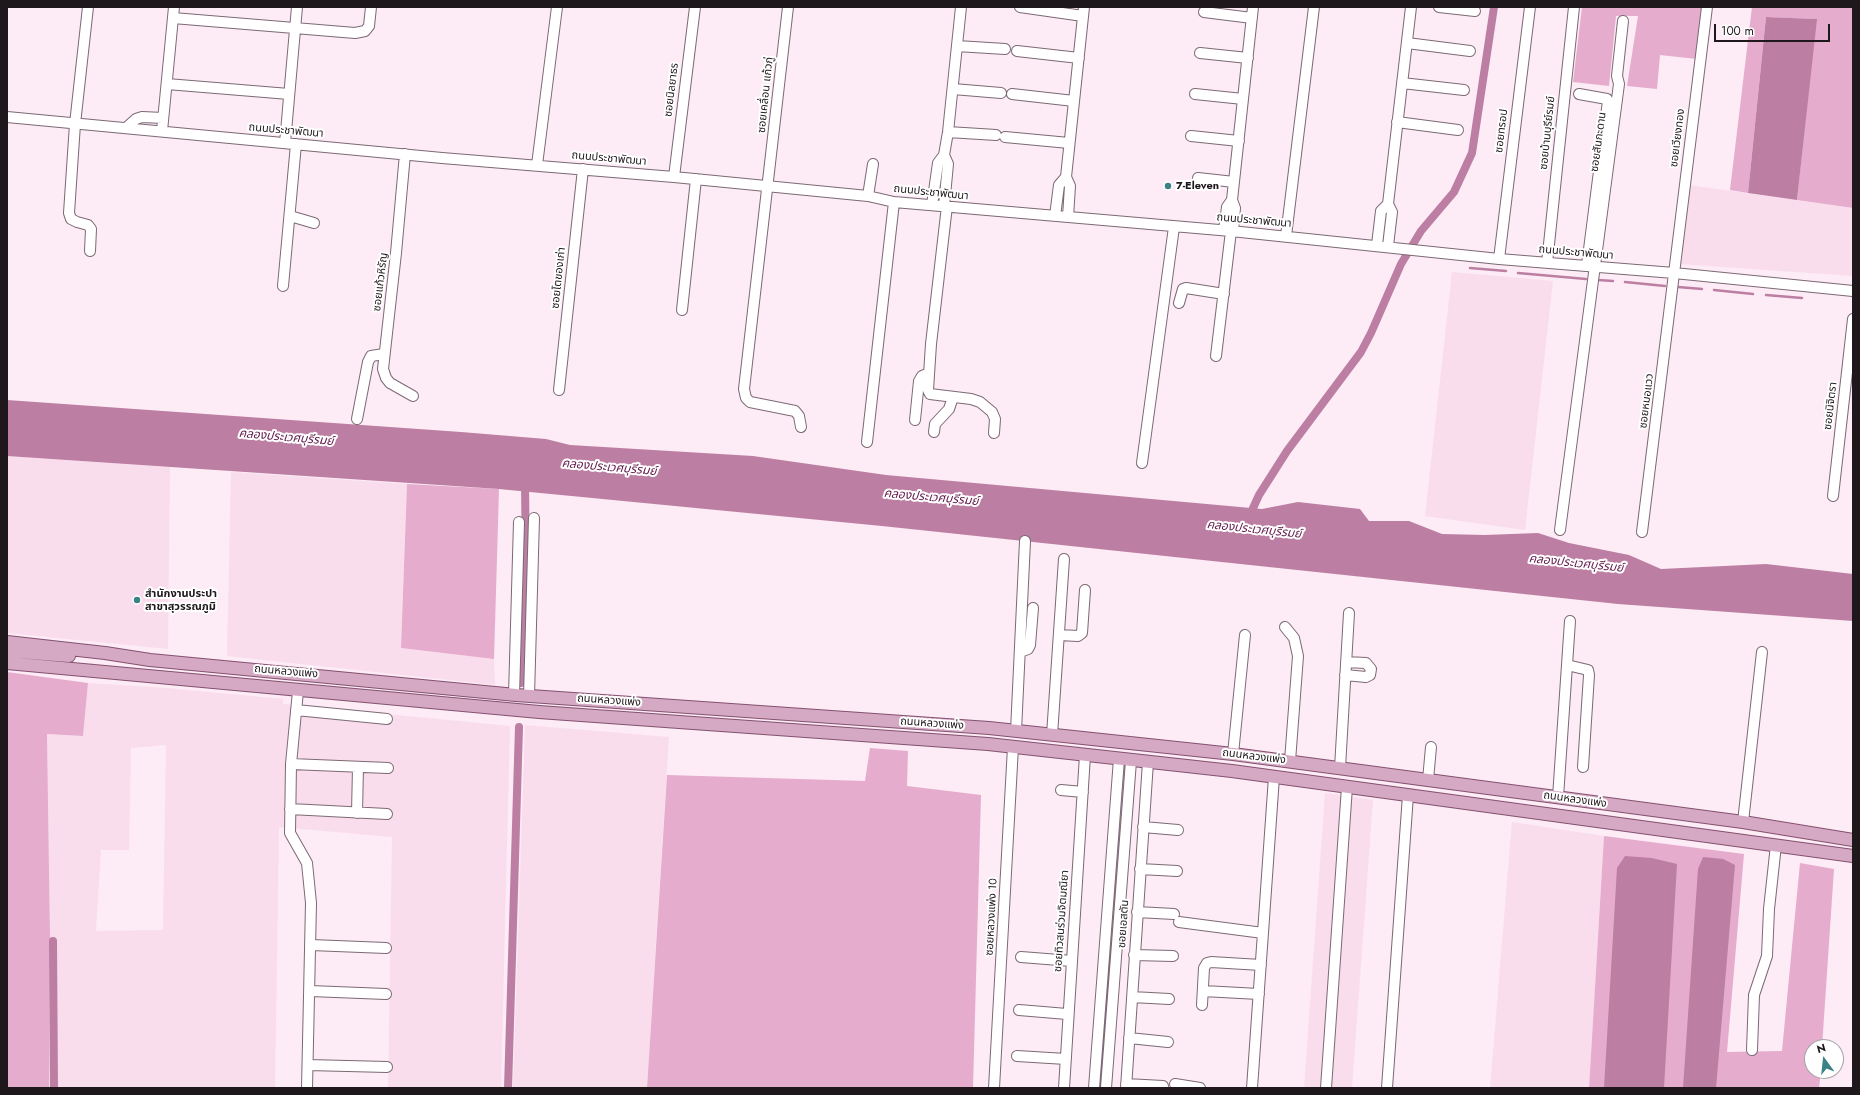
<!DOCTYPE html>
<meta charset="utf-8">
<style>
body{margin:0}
#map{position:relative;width:1860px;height:1095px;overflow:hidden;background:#fdebf5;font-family:Jost,sans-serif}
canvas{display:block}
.frame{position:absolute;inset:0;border:8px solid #1e171b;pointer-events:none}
.north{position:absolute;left:1804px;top:1039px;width:40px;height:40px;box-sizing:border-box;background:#fff;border:1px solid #a5a2a4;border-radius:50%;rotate:345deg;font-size:11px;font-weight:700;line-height:16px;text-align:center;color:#1e171b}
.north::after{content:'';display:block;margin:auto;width:14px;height:18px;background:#3a8286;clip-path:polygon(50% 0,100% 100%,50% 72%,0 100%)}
.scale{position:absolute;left:1714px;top:24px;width:116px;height:18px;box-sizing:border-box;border:2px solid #1e171b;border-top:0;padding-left:5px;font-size:12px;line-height:14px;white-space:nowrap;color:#1e171b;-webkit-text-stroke:3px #fff;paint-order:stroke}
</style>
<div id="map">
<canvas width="1860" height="1095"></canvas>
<div class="frame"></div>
<div class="north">N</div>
<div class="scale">100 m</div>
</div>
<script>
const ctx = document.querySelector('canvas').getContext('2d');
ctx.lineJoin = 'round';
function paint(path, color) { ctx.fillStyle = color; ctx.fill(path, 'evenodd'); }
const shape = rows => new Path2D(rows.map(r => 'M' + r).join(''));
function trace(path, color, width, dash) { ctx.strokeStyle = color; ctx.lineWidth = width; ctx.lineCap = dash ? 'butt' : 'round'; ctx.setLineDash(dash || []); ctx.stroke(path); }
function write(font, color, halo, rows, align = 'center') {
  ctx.font = font + ' Jost,"Noto Sans Thai",sans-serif'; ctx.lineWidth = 4; ctx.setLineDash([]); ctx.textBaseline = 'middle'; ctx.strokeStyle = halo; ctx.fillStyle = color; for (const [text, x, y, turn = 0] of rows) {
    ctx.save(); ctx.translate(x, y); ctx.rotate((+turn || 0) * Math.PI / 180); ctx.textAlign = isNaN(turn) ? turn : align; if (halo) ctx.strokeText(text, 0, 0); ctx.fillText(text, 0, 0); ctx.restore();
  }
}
paint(shape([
 [1689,185,1853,208,1853,276,1679,264],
 [1452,272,1553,281,1525,530,1425,516],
 [7,456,170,467,168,649,7,633],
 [231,472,407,484,401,648,494,659,495,685,227,656],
 [88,683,167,688,283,699,283,704,510,726,501,1088,388,1088,392,837,279,827,275,1088,49,1088,50,936,47,734,83,736],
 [166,745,163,930,96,931,101,850,129,850,131,748],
 [525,725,669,737,647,1088,513,1088],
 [1325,793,1373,800,1352,1088,1304,1088],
 [1512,822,1604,836,1589,1088,1490,1088]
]), '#fadded');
paint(shape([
 [1582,7,1703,7,1697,59,1660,55,1657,89,1627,86,1638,16,1616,16,1609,86,1573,82],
 [1752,7,1853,7,1853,208,1797,200,1816,19,1766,17,1748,193,1730,190],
 [407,484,499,489,494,659,401,648],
 [7,672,88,683,83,736,47,734,50,936,49,1088,7,1088],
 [870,748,908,751,907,786,981,795,973,1088,647,1088,667,775,865,781],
 [1604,836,1744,854,1727,1052,1782,1051,1800,863,1834,869,1822,1047,1812,1047,1812,1071,1821,1071,1819,1088,1589,1088]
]), '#e5accd');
paint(shape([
 [1766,17,1817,19,1797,200,1748,193],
 [7,400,461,432,546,439,570,445,753,456,886,475,1262,509,1298,502,1360,509,1369,521,1409,521,1442,534,1485,535,1538,533,1569,543,1629,555,1661,569,1766,564,1853,574,1853,621,1618,604,882,526,499,489,7,456],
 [1625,856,1652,858,1677,864,1664,1088,1604,1088,1617,868],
 [1703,857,1723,859,1735,865,1716,1088,1683,1088,1698,869]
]), '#bc7ea2');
trace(shape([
 [1470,268,1506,271],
 [1518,273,1586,279],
 [1598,280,1613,281],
 [1625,282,1665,286],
 [1678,287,1702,289],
 [1714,290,1753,294],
 [1766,295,1802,298]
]), '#bc7ea2', 2.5);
trace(shape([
 [1249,517,1259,495,1287,451,1361,352,1371,333,1401,264,1421,231,1454,192,1472,153,1494,7],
 [521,683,526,573,525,482],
 [53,941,54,1088],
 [508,1088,519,727]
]), '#bc7ea2', 8);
const minor = shape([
 [88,7,75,124,69,213,71,219,77,222,88,225,91,229,90,251],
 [788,7,744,389,746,398,750,402,795,411,799,416,801,427],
 [1020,7,1083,16],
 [1439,7,1475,11],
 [1204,12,1252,18],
 [173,18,355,33,365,31,369,26,371,7],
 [1407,43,1470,51],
 [957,46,1005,49],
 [1017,51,1079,58],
 [1200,53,1248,58],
 [1402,83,1464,90],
 [167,84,289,94],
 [953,89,1001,93],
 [1012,94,1074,101],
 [1195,94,1243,99],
 [1579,94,1607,99,1608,101,1587,265],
 [7,117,442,158,674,177,868,196,894,202,1231,231,1499,259,1674,273,1853,291],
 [1397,122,1458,130],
 [126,128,136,119,142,117,163,118],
 [162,131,174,7],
 [948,132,996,135],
 [1191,136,1239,141],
 [1005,137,1069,143],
 [285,143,297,7],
 [405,154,396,253,383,369,386,378,390,383,413,396],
 [537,165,557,7],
 [674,177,695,7],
 [1198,178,1234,182],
 [868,196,873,164],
 [932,205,938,163,944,155,948,132,961,7],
 [944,206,948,164,944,155],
 [947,206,931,344,928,390,930,394,971,399,980,402,992,412,995,419,994,433],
 [290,216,314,223],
 [1055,216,1059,185,1066,177],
 [1068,217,1070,186,1066,177,1084,7],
 [1224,230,1227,207,1232,200],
 [1233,231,1235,208,1232,200,1253,7],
 [1286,236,1314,7],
 [1377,245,1381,211,1388,204],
 [1388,246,1392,212,1388,204,1411,7],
 [1499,259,1530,7],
 [1547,263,1574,7],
 [283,286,296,144],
 [1179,303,1183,289,1186,288,1224,294],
 [682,310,696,179],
 [1216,356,1231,231],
 [559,390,583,169],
 [357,419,368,362,371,356,384,354],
 [915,420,919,381,922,376,929,373],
 [934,432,935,424,949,409,953,397],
 [867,442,894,202],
 [1142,463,1174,227],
 [1833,496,1853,319],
 [1560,530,1619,84,1617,76,1623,21],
 [1642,532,1707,7],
 [1285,627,1294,638,1298,656,1290,761],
 [1059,635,1078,636,1082,633,1085,590],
 [1020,652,1028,649,1030,645,1033,608],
 [1567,665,1588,670,1589,675,1583,767],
 [1345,675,1366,677,1370,675,1371,669,1366,663,1346,662],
 [298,691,291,764,290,833,307,863,311,903,307,1088],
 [514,695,519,522],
 [529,696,534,518],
 [296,710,387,719],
 [1016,731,1025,541],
 [1052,735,1064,559],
 [1233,754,1245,635],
 [291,764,388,768],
 [1340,768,1349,613],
 [1428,780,1431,747],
 [1061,790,1083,792],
 [1558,797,1570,621],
 [290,809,387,814],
 [357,813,358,767],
 [1743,822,1762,652],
 [1143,827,1178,830],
 [1140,869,1177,871],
 [1137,912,1174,914],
 [1179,922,1263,933],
 [311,945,386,948],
 [1134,955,1173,956],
 [1021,957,1072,961],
 [310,991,386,994],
 [1203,991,1259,994],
 [1132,997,1169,999],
 [1202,1005,1204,968,1207,963,1211,962,1261,965],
 [1019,1010,1067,1014],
 [1129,1038,1168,1042],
 [1752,1050,1754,995,1767,956,1769,909,1776,845],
 [1017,1056,1066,1059],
 [308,1065,387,1067],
 [1126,1084,1163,1086],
 [1175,1084,1200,1088],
 [994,1088,1013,747],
 [1064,1088,1085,755],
 [1094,1088,1119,759],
 [1106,1088,1131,761],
 [1126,1088,1148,762],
 [1252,1088,1274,777],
 [1326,1088,1347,787],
 [1387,1088,1408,795]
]);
const major = shape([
 [7,642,105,653,150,660,516,695,989,728,1233,754,1743,822,1853,840],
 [7,651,69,656],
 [7,663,539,712,988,744,1232,771,1853,856]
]);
trace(minor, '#7c6974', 12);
trace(major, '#83516f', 14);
trace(minor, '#fff', 10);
trace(major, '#d5a9c4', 12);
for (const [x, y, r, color] of [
 [1168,186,4,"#3a8286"],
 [137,600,4,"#3a8286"]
]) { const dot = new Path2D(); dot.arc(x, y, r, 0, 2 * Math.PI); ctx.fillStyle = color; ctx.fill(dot); trace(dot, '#fff', 1.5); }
write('11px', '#1e171b', '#fff', [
 ["ซอยนิลยาธร",672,90,-83],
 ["ซอยเคลื่อน แก้วภู่",766,95,-84],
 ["ถนนประชาพัฒนา",286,131,5],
 ["ซอยทรอป",1502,131,-83],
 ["ซอยบ้านบุรีย์รมย์",1548,133,-84],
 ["ซอยเวียงทอง",1678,138,-83],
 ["ซอยสันกะดาน",1599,142,-82],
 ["ถนนประชาพัฒนา",609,159,5],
 ["ถนนประชาพัฒนา",931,193,6],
 ["ถนนประชาพัฒนา",1254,221,5],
 ["ถนนประชาพัฒนา",1576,253,5],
 ["ซอยโตของเก่า",559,278,-84],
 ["ซอยแก้วหิรัญ",381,282,-83],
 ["ซอยหมอแวว",1647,401,-83],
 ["ซอยนิจิตรา",1831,406,-83],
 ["ถนนหลวงแพ่ง",286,672,5],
 ["ถนนหลวงแพ่ง",609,701,4],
 ["ถนนหลวงแพ่ง",932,724,4],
 ["ถนนหลวงแพ่ง",1254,757,7],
 ["ถนนหลวงแพ่ง",1575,800,8],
 ["ซอยหลวงแพ่ง 10",992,917,-87],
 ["ซอยทิวสนร่วมจิตมณียา",1062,921,-86],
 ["ซอยเอสตัน",1124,924,-86]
]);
write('bold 11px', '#1e171b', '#fff', [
 ["7-Eleven",1176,186],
 ["สำนักงานประปา",145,594],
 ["สาขาสุวรรณภูมิ",145,607]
], 'left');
write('italic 12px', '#611749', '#fff', [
 ["คลองประเวศบุรีรมย์",286,438,5],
 ["คลองประเวศบุรีรมย์",609,468,5],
 ["คลองประเวศบุรีรมย์",931,498,5],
 ["คลองประเวศบุรีรมย์",1254,530,6],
 ["คลองประเวศบุรีรมย์",1576,564,6]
]);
</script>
